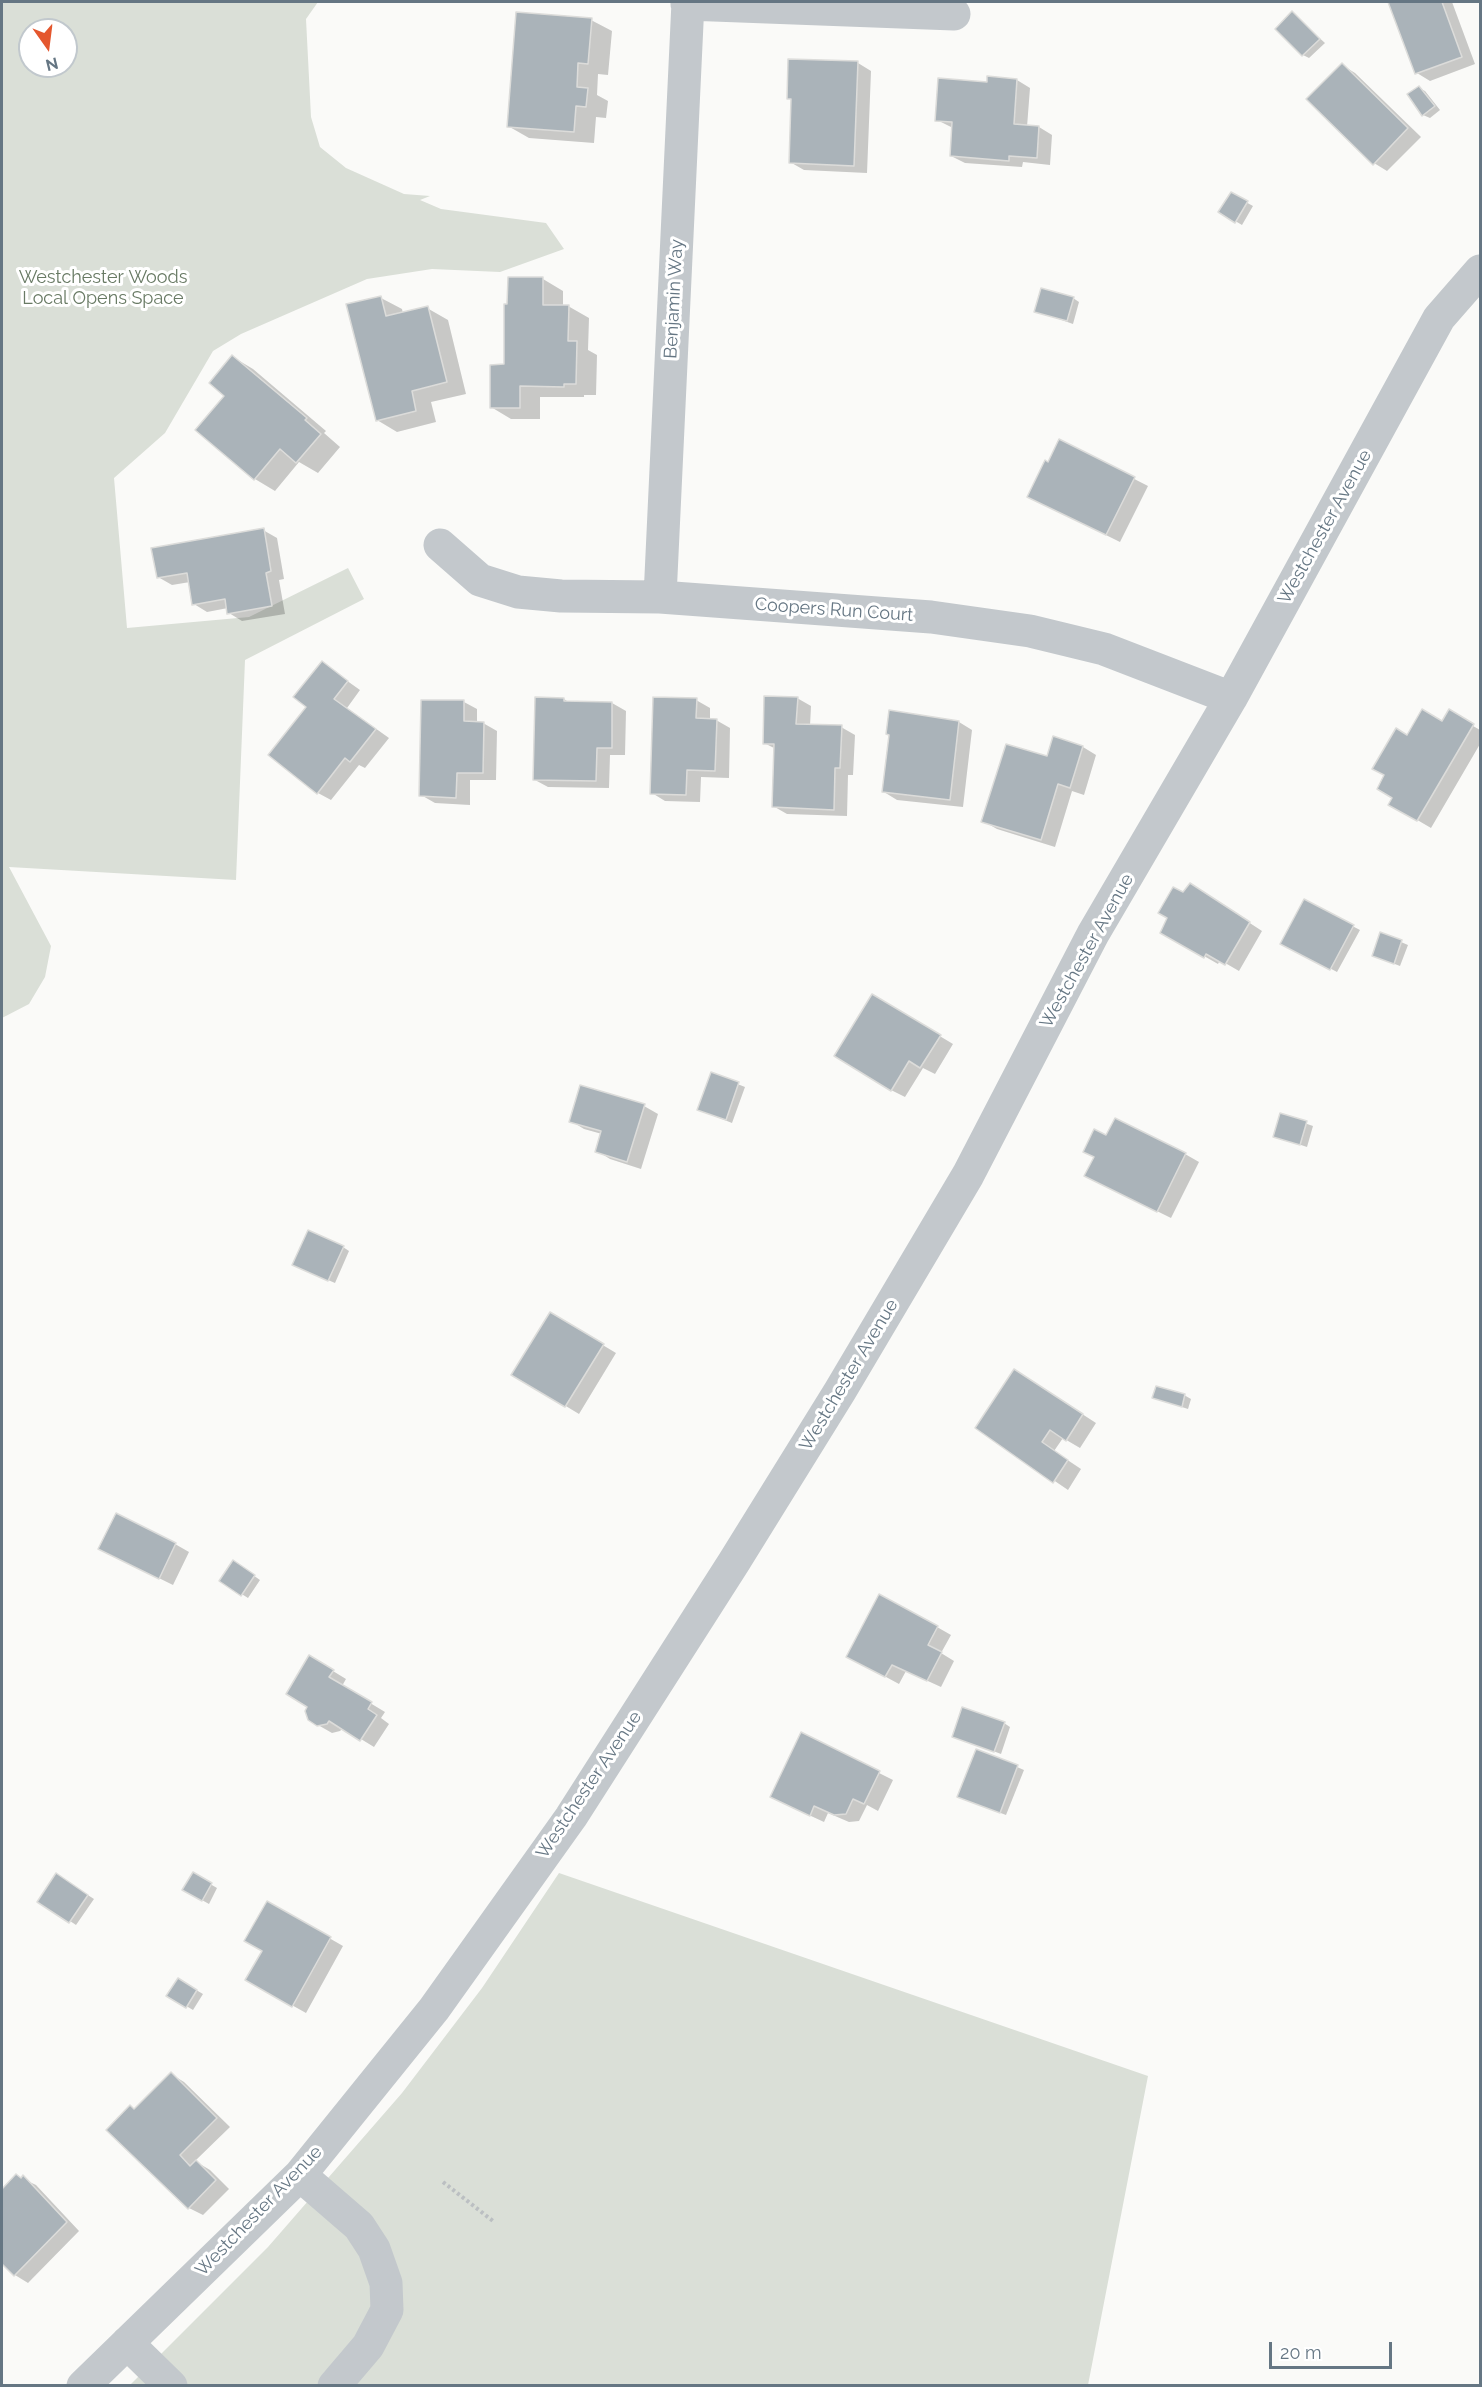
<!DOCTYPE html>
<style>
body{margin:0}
#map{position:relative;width:1482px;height:2387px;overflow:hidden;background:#fafaf8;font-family:Raleway,sans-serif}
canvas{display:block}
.frame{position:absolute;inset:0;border:3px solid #657683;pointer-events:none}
.north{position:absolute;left:18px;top:18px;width:60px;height:60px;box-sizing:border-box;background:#fff;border:2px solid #c1c8cd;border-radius:50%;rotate:166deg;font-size:16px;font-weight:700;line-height:24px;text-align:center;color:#657683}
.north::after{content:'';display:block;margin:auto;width:21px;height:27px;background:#e4572e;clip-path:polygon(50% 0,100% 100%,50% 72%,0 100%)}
.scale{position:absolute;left:1269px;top:2342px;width:123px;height:27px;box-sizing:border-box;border:3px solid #657683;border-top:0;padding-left:8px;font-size:18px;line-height:21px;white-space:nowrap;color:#657683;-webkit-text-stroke:4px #fff;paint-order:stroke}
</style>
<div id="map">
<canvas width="1482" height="2387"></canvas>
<div class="frame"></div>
<div class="north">N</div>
<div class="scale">20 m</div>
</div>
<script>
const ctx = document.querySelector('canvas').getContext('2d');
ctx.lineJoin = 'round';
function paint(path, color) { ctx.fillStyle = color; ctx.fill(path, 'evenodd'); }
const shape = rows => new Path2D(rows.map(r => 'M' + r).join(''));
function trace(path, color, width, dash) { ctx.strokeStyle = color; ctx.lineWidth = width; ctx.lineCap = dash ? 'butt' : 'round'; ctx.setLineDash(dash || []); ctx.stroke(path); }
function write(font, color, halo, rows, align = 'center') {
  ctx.font = font + ' Raleway,sans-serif'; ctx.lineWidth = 6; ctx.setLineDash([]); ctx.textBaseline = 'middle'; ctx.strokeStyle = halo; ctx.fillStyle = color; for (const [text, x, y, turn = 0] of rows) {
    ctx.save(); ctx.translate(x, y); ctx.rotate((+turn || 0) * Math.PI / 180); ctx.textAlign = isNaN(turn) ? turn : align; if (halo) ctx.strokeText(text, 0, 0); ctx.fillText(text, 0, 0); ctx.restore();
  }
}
paint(shape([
 [2,2,318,2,306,19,311,117,320,147,346,168,404,194,430,196,420,200,441,209,546,223,564,249,500,272,432,269,367,279,241,334,213,351,165,433,114,478,127,628,249,617,348,568,364,599,245,660,236,880,9,867,51,946,45,977,29,1004,2,1018],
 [30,30,66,30,66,66,30,66],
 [559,1873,1148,2076,1088,2385,129,2386,268,2247,402,2093,482,1988]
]), '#dadfd7');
paint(shape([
 [1390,2,1452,2,1475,64,1430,81,1417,73],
 [1292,13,1325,43,1309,58,1303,55],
 [591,20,612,31,608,75,598,74,597,95,608,101,606,118,596,117,594,143,529,138,508,126],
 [858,63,871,71,867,173,804,170,790,162,793,100,788,98],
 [1342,65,1355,73,1421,137,1387,171,1374,163],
 [1017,80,1030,88,1027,127,1039,127,1052,135,1050,165,1023,162,1022,167,965,163,951,156,953,128,937,120,989,83],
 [1419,88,1425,91,1440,110,1430,118,1423,115],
 [1231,194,1253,206,1242,225,1220,212],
 [543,279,563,291,563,306,568,306,589,318,588,350,597,355,596,395,584,395,584,397,540,397,540,419,511,419,491,407,505,366],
 [381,298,402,309,403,314,427,308,448,320,466,394,431,402,436,422,397,432,377,420],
 [1073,298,1079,302,1073,324,1036,311],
 [233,357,253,369,326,431,324,433,340,447,318,473,299,462,275,491,255,479,197,430,226,395],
 [1060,441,1148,486,1120,542,1029,497],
 [263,530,277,538,284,579,279,580,285,614,242,621,229,613,228,608,207,612,194,604,190,582,172,585,158,577],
 [322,663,360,690,347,708,389,738,365,768,359,765,331,800,318,793,308,707],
 [797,698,811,706,810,726,841,727,855,735,853,775,848,775,847,816,787,814,773,806,776,749,764,743],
 [564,699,570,703,612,703,626,711,625,755,610,755,609,788,548,787,535,780],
 [696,700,710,708,710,720,716,720,730,728,729,778,701,777,700,802,665,801,652,793],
 [464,702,477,709,477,723,483,723,497,731,496,780,470,780,470,805,435,803,421,795],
 [1449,712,1480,730,1480,744,1431,828,1390,804,1394,797,1407,737,1443,723],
 [959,722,972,730,963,807,897,800,884,792],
 [1054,738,1083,747,1096,755,1084,795,1072,791,1055,847,997,829,983,821,1048,758],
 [1204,893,1262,931,1239,971,1220,960,1218,964,1162,932,1183,894],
 [1304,901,1360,930,1337,972,1282,943],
 [1401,942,1408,945,1400,966,1374,956],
 [873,996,953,1044,935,1074,923,1068,905,1097,891,1090],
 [712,1074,745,1087,732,1123,699,1110],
 [644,1106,658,1114,641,1169,610,1159,597,1151,602,1134,584,1129,571,1121],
 [1281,1115,1313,1126,1307,1147,1274,1136],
 [1107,1137,1185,1154,1199,1162,1171,1218,1100,1183],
 [343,1247,349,1251,335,1283,300,1268],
 [551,1314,616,1353,579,1414,513,1374],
 [1028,1379,1096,1423,1080,1448,1063,1438,1054,1451,1081,1469,1068,1490,977,1428],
 [1184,1395,1191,1399,1188,1409,1154,1398],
 [175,1544,189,1552,173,1585,114,1556],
 [240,1566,260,1580,248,1598,221,1581],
 [937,1627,951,1635,941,1653,954,1661,941,1687,906,1671,899,1684,862,1664],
 [310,1657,346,1679,342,1686,385,1712,381,1718,389,1724,374,1747,343,1728,340,1731,332,1733,318,1725,309,1706],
 [1004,1723,1010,1727,1001,1754,954,1736],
 [801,1734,893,1780,878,1811,867,1805,859,1821,849,1822,828,1813,824,1822,785,1804],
 [1017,1767,1024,1770,1006,1815,966,1800],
 [193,1874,217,1888,209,1904,184,1890],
 [63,1879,94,1899,76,1925,40,1901],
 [268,1903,343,1946,306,2013,247,1980,264,1951],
 [179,1980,203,1994,193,2010,168,1995],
 [171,2074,184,2082,230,2127,195,2161,210,2170,229,2189,203,2215,189,2208,135,2110],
 [17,2176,36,2185,79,2231,28,2283,15,2275,2,2262,2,2196,4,2194,2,2191]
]), '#0003');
const building = shape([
 [1388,2,1442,2,1462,57,1415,74,1388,2],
 [1292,11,1320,39,1302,56,1275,29,1292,11],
 [516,12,592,18,588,64,578,63,577,87,588,88,586,107,576,106,574,132,507,127,516,12],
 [788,59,858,61,854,166,789,163,791,99,787,99,788,59],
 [1342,63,1408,128,1373,165,1306,99,1342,63],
 [987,76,1017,79,1014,124,1039,126,1037,158,1009,156,1009,161,950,156,952,122,935,121,938,78,987,82,987,76],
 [1419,86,1435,106,1422,116,1407,94,1419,86],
 [1231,192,1248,201,1235,223,1218,212,1231,192],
 [508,277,543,277,543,305,569,305,568,341,577,341,576,384,564,384,564,387,520,386,520,408,490,408,490,365,504,364,504,304,507,304,508,277],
 [1041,288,1074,297,1067,321,1034,312,1041,288],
 [381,296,386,316,428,306,447,382,412,391,416,411,376,421,346,304,381,296],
 [232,355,307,418,305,420,321,434,296,463,280,449,254,480,195,430,224,396,209,383,232,355],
 [1059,439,1135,477,1106,535,1027,497,1045,460,1048,462,1059,439],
 [264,528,271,571,266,573,272,606,227,614,225,599,192,605,187,573,157,578,151,548,264,528],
 [322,661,348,681,334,699,376,729,350,762,345,758,317,794,268,755,306,707,293,697,322,661],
 [764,696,798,697,796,724,842,725,840,768,835,768,834,810,772,807,774,744,763,744,764,696],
 [535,697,564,698,564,701,612,702,612,748,597,748,596,781,533,780,535,697],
 [653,697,697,698,696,718,717,719,715,771,687,770,686,795,650,794,653,697],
 [421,700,464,700,464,721,484,722,483,773,457,773,456,798,419,796,421,700],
 [1422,709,1442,721,1449,709,1474,724,1417,821,1388,805,1392,798,1377,789,1384,775,1372,769,1396,728,1407,735,1422,709],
 [889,710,959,721,950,800,882,792,889,735,886,734,889,710],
 [1053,736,1083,746,1070,788,1058,784,1041,840,981,822,1006,744,1047,756,1053,736],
 [1190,883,1250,922,1225,965,1206,954,1204,958,1160,933,1167,918,1158,913,1173,887,1183,892,1190,883],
 [1304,899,1354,925,1330,970,1280,944,1304,899],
 [1380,932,1402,940,1394,964,1372,956,1380,932],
 [872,994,941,1035,920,1068,909,1061,891,1091,834,1056,872,994],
 [711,1072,739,1082,726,1120,697,1110,711,1072],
 [580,1085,645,1104,627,1162,595,1152,601,1131,569,1122,580,1085],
 [1280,1113,1307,1121,1300,1145,1273,1137,1280,1113],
 [1115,1118,1186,1153,1157,1212,1084,1176,1094,1157,1083,1152,1094,1129,1106,1135,1115,1118],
 [308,1230,344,1246,328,1281,292,1265,308,1230],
 [550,1312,604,1344,565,1407,511,1375,550,1312],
 [1014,1369,1083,1414,1066,1441,1050,1430,1042,1442,1068,1460,1053,1483,975,1428,1014,1369],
 [1156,1386,1185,1394,1182,1407,1152,1398,1156,1386],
 [116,1513,176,1543,159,1579,98,1549,116,1513],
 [233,1560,255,1575,241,1596,219,1581,233,1560],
 [879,1594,938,1626,928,1645,942,1652,927,1681,892,1665,885,1677,846,1657,879,1594],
 [309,1655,334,1670,329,1677,372,1702,368,1709,377,1715,360,1741,329,1721,327,1724,317,1726,308,1720,305,1711,307,1707,286,1694,309,1655],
 [962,1707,1005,1722,994,1752,952,1737,962,1707],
 [801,1732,880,1771,864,1804,853,1799,846,1814,834,1815,814,1806,810,1816,770,1797,801,1732],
 [976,1749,1018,1765,1000,1813,957,1797,976,1749],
 [193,1872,212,1883,202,1901,182,1890,193,1872],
 [56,1873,88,1895,69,1923,37,1902,56,1873],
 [267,1901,331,1937,292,2007,245,1980,262,1951,244,1941,267,1901],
 [178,1978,197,1990,186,2008,166,1996,178,1978],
 [171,2072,217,2118,180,2155,190,2166,196,2160,216,2180,188,2209,106,2130,130,2105,134,2109,171,2072],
 [16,2174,21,2178,23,2175,67,2222,14,2276,2,2264,2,2189,16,2174]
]);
paint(building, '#aab3b9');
trace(building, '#dcdcda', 1.5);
trace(shape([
 [443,2182,493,2221]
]), '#bbbfc2', 4, [3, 3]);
trace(shape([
 [687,4,954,14],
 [440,545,480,580,518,592,561,596,660,597,931,617,1030,631,1104,649,1231,698],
 [660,597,688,2],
 [300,2175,359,2226,374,2249,386,2283,387,2310,368,2346,334,2386],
 [127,2343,171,2386],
 [83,2386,300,2175,434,2009,571,1817,734,1562,840,1391,968,1175,1093,934,1231,698,1439,318,1480,271]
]), '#c3c8cc', 33);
write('18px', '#687a64', '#fff', [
 ["Westchester Woods",103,278],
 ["Local Opens Space",103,299]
]);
write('18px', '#657683', '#fff', [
 ["Benjamin Way",674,299,-87],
 ["Westchester Avenue",1325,527,-61],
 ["Coopers Run Court",834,610,4],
 ["Westchester Avenue",1087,951,-61],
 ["Westchester Avenue",849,1375,-59],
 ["Westchester Avenue",589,1785,-56],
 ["Westchester Avenue",259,2211,-46]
]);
</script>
